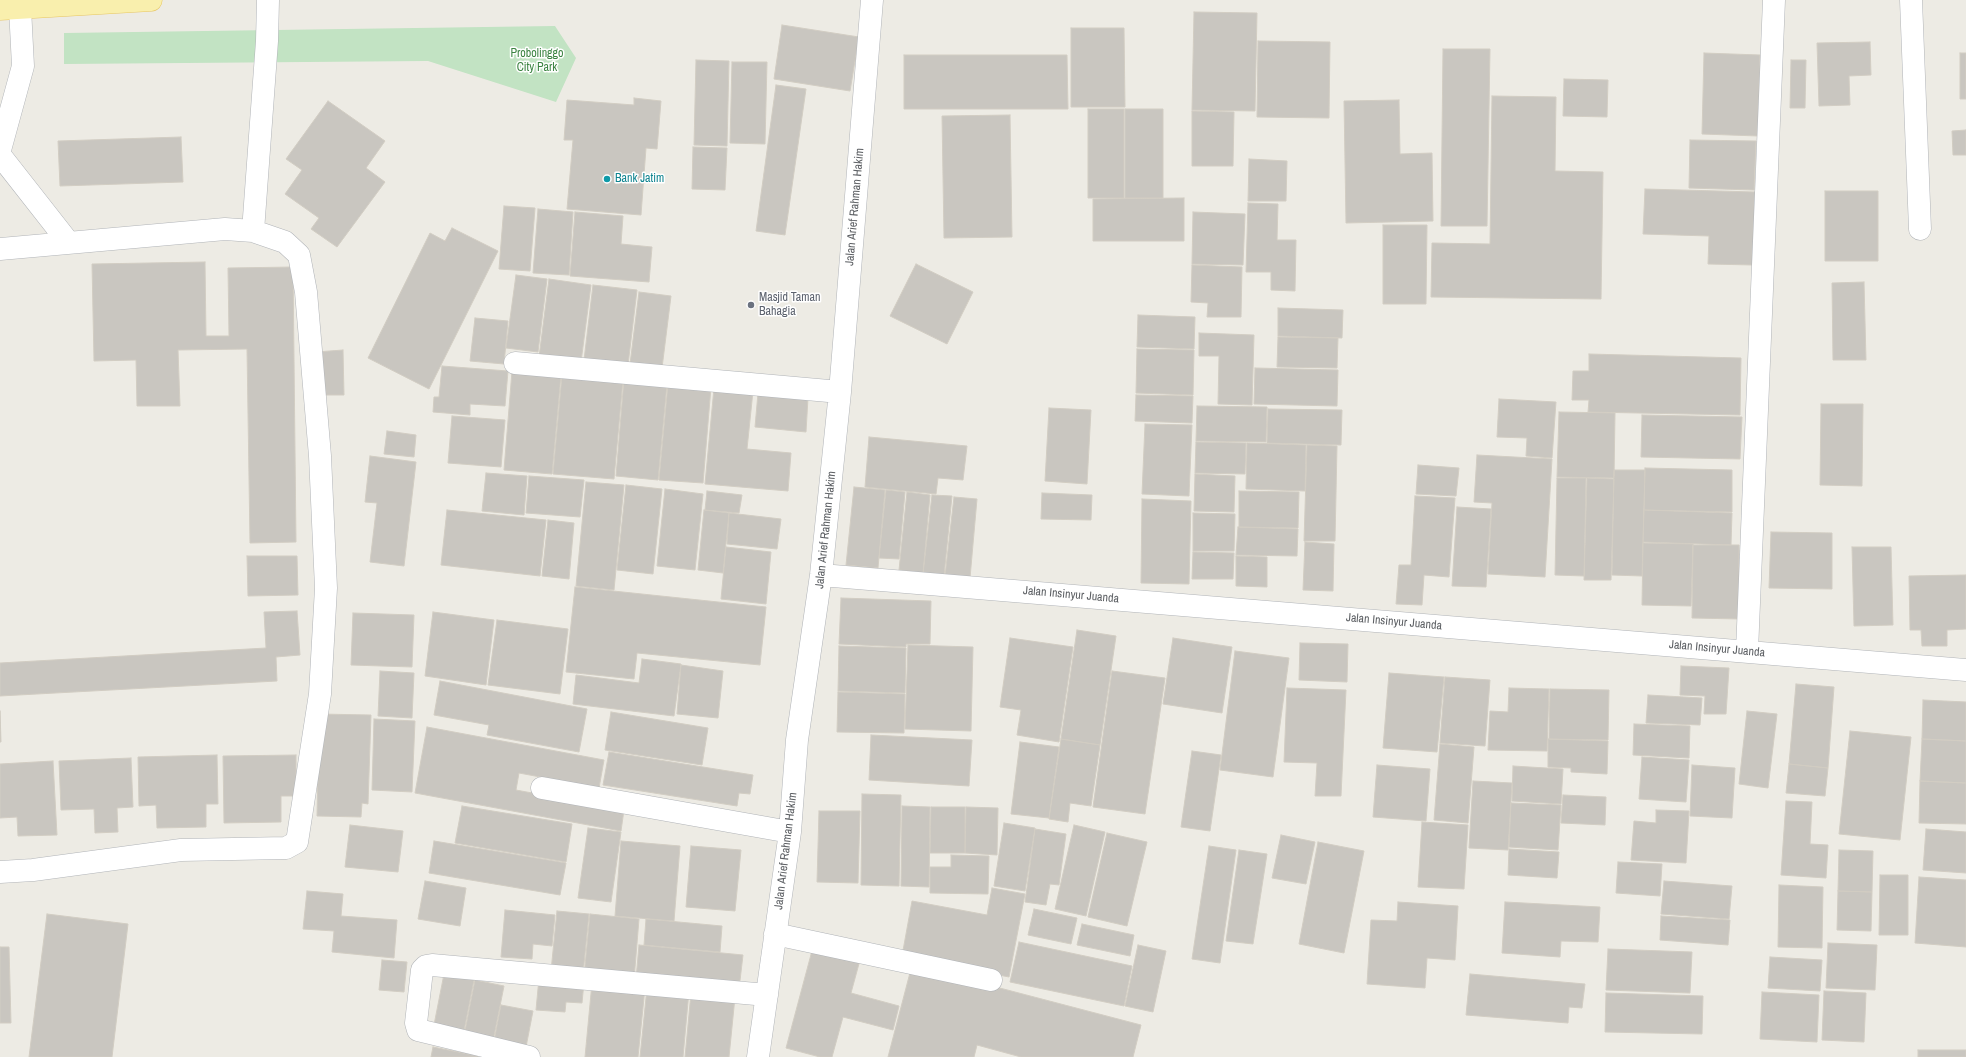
<!DOCTYPE html>
<style>
body{margin:0}
canvas{display:block;background:#edebe4}
</style>
<canvas width="1966" height="1057"></canvas>
<script>
const ctx = document.querySelector('canvas').getContext('2d');
ctx.lineJoin = 'round';
function paint(path, color) { ctx.fillStyle = color; ctx.fill(path, 'evenodd'); }
const shape = rows => new Path2D(rows.map(r => 'M' + r).join(''));
function trace(path, color, width, dash) { ctx.strokeStyle = color; ctx.lineWidth = width; ctx.lineCap = dash ? 'butt' : 'round'; ctx.setLineDash(dash || []); ctx.stroke(path); }
function write(font, color, halo, rows, align = 'center') {
  ctx.font = font + ' "Archivo Narrow",sans-serif'; ctx.lineWidth = 3; ctx.setLineDash([]); ctx.textBaseline = 'middle'; ctx.strokeStyle = halo; ctx.fillStyle = color; for (const [text, x, y, turn = 0] of rows) {
    ctx.save(); ctx.translate(x, y); ctx.rotate((+turn || 0) * Math.PI / 180); ctx.textAlign = isNaN(turn) ? turn : align; if (halo) ctx.strokeText(text, 0, 0); ctx.fillText(text, 0, 0); ctx.restore();
  }
}
paint(shape([
 [555,26,576,58,556,102,428,61,64,64,64,33]
]), '#c2e3c3');
const building = shape([
 [1194,12,1257,13,1255,111,1192,110,1194,12],
 [782,25,859,37,850,91,774,79,782,25],
 [1071,28,1124,28,1125,107,1071,107,1071,28],
 [1258,41,1330,42,1329,118,1257,117,1258,41],
 [1870,42,1871,75,1849,76,1850,105,1819,106,1817,43,1870,42],
 [1443,49,1490,49,1487,226,1441,226,1443,49],
 [1704,53,1760,55,1758,136,1702,134,1704,53],
 [1960,53,1966,53,1966,99,1960,99,1960,53],
 [904,55,1067,55,1068,109,904,109,904,55],
 [696,60,729,61,727,146,694,145,696,60],
 [1791,60,1806,60,1805,108,1790,108,1791,60],
 [732,62,767,62,765,144,730,143,732,62],
 [1564,79,1608,80,1607,117,1563,116,1564,79],
 [776,85,806,89,785,235,756,231,776,85],
 [1492,96,1556,97,1555,171,1603,172,1601,299,1431,297,1432,243,1490,244,1492,96],
 [634,98,661,101,657,149,646,148,641,215,567,209,573,140,564,140,567,100,634,105,634,98],
 [1399,100,1400,154,1432,153,1433,221,1346,223,1344,101,1399,100],
 [328,101,385,141,366,168,385,182,337,247,311,229,319,218,285,194,302,170,286,159,328,101],
 [1088,109,1124,109,1124,198,1088,198,1088,109],
 [1125,109,1163,109,1163,198,1125,198,1125,109],
 [1192,111,1234,112,1233,166,1192,166,1192,111],
 [1010,115,1012,237,944,238,942,116,1010,115],
 [1966,130,1966,155,1953,155,1952,131,1966,130],
 [181,137,183,182,60,186,58,141,181,137],
 [1690,140,1756,141,1754,190,1689,188,1690,140],
 [693,147,727,148,725,190,692,189,693,147],
 [1249,159,1287,161,1286,201,1248,201,1249,159],
 [1645,189,1755,192,1753,265,1708,264,1709,236,1643,234,1645,189],
 [1825,191,1878,191,1878,261,1825,261,1825,191],
 [1184,198,1184,241,1093,241,1093,199,1184,198],
 [1248,203,1278,204,1277,240,1296,240,1295,291,1271,290,1271,272,1246,272,1248,203],
 [504,206,535,208,530,271,499,269,504,206],
 [538,209,573,212,569,275,533,273,538,209],
 [575,212,623,216,621,244,652,247,649,282,570,276,575,212],
 [1193,212,1245,214,1243,265,1192,264,1193,212],
 [1383,225,1427,225,1426,304,1383,304,1383,225],
 [452,228,498,251,429,389,368,358,430,233,445,241,452,228],
 [205,262,206,336,229,336,228,268,293,267,296,542,250,543,247,349,178,350,180,406,137,406,136,360,94,361,92,264,205,262],
 [916,264,973,292,947,344,890,316,916,264],
 [1192,265,1242,267,1241,317,1207,317,1208,303,1191,302,1192,265],
 [516,275,547,279,538,352,506,348,516,275],
 [549,279,591,285,581,362,539,357,549,279],
 [1864,282,1866,360,1833,360,1832,283,1864,282],
 [593,285,637,290,628,365,584,360,593,285],
 [639,292,671,296,662,368,630,364,639,292],
 [1278,308,1343,310,1342,338,1278,336,1278,308],
 [1138,315,1195,317,1194,349,1137,347,1138,315],
 [475,318,508,321,504,364,470,361,475,318],
 [1199,333,1254,335,1252,405,1218,404,1219,356,1199,356,1199,333],
 [1278,337,1338,338,1337,368,1277,367,1278,337],
 [1137,349,1194,350,1193,395,1136,393,1137,349],
 [343,350,344,395,318,395,316,352,343,350],
 [1589,354,1741,358,1740,415,1588,412,1589,400,1572,400,1573,371,1589,371,1589,354],
 [442,366,508,371,505,406,470,404,470,415,433,412,434,397,439,397,442,366],
 [1255,368,1338,370,1337,406,1254,404,1255,368],
 [512,371,561,375,552,474,504,470,512,371],
 [562,375,623,380,614,479,553,474,562,375],
 [624,379,667,384,658,480,616,476,624,379],
 [668,384,711,387,703,483,659,480,668,384],
 [714,388,753,391,747,449,791,453,788,491,705,484,714,388],
 [758,393,808,398,806,432,755,427,758,393],
 [1136,395,1193,396,1192,423,1135,421,1136,395],
 [1499,399,1556,402,1552,458,1526,456,1527,438,1497,437,1499,399],
 [1821,404,1863,404,1862,486,1820,485,1821,404],
 [1197,406,1267,407,1266,442,1196,441,1197,406],
 [1049,408,1091,410,1087,484,1045,481,1049,408],
 [1268,409,1342,410,1341,445,1267,443,1268,409],
 [1559,412,1615,413,1614,478,1557,477,1559,412],
 [1642,415,1742,417,1740,459,1641,457,1642,415],
 [452,416,505,420,501,467,448,463,452,416],
 [1145,424,1192,425,1189,496,1142,494,1145,424],
 [387,431,416,435,414,457,384,454,387,431],
 [869,437,967,446,963,480,938,478,936,494,865,487,869,437],
 [1196,442,1246,443,1245,474,1195,473,1196,442],
 [1247,443,1306,445,1305,491,1246,489,1247,443],
 [1307,445,1337,446,1335,541,1304,541,1307,445],
 [1477,455,1552,459,1545,577,1488,574,1492,503,1474,502,1477,455],
 [370,456,416,462,404,566,370,562,377,503,365,502,370,456],
 [1418,465,1459,468,1456,496,1416,494,1418,465],
 [1645,468,1732,470,1732,512,1644,510,1645,468],
 [1614,470,1645,470,1642,576,1612,575,1614,470],
 [486,473,527,476,524,515,482,511,486,473],
 [1195,474,1235,476,1234,512,1194,511,1195,474],
 [529,476,584,480,580,517,526,513,529,476],
 [1557,478,1586,478,1584,576,1555,575,1557,478],
 [1587,478,1614,479,1611,580,1584,580,1587,478],
 [586,482,624,485,614,590,576,586,586,482],
 [626,485,662,489,653,574,617,570,626,485],
 [854,487,885,490,878,568,846,565,854,487],
 [665,489,703,494,695,570,657,566,665,489],
 [886,490,905,492,899,559,879,558,886,490],
 [707,491,742,495,739,513,705,510,707,491],
 [1239,491,1299,492,1298,528,1239,527,1239,491],
 [907,492,930,495,923,573,899,570,907,492],
 [1042,493,1092,495,1091,520,1041,519,1042,493],
 [932,495,952,496,944,576,923,574,932,495],
 [1415,496,1455,498,1449,577,1424,575,1422,605,1396,604,1399,565,1411,565,1415,496],
 [954,497,977,499,970,578,945,576,954,497],
 [1142,499,1191,501,1189,584,1141,583,1142,499],
 [1457,507,1491,509,1486,587,1452,586,1457,507],
 [447,510,546,520,540,576,441,565,447,510],
 [704,510,729,513,723,573,698,570,704,510],
 [1644,510,1732,513,1731,545,1643,542,1644,510],
 [729,513,781,519,777,549,727,544,729,513],
 [1193,513,1235,514,1234,551,1193,551,1193,513],
 [548,520,574,523,569,579,542,576,548,520],
 [1238,527,1298,529,1297,556,1236,555,1238,527],
 [1771,532,1832,533,1832,589,1769,588,1771,532],
 [1305,542,1334,544,1333,591,1303,590,1305,542],
 [1643,543,1693,544,1691,606,1642,605,1643,543],
 [1693,545,1739,545,1739,619,1692,618,1693,545],
 [726,547,771,552,766,604,721,599,726,547],
 [1852,547,1891,547,1893,625,1854,626,1852,547],
 [1193,552,1234,553,1233,579,1192,579,1193,552],
 [247,556,297,556,298,595,248,596,247,556],
 [1236,556,1267,557,1267,587,1236,586,1236,556],
 [1966,575,1966,629,1947,630,1947,646,1922,646,1921,630,1910,630,1909,576,1966,575],
 [575,587,766,607,760,665,637,653,634,679,566,672,575,587],
 [841,598,931,601,930,644,906,644,906,647,839,644,841,598],
 [297,611,300,655,276,657,277,681,0,696,0,663,266,648,264,612,297,611],
 [433,612,494,620,486,685,425,676,433,612],
 [353,613,414,615,412,667,351,665,353,613],
 [497,620,568,629,560,694,488,685,497,620],
 [1077,630,1116,636,1100,745,1061,739,1077,630],
 [1010,638,1073,647,1059,742,1017,735,1021,710,1000,707,1010,638],
 [1173,638,1232,647,1222,713,1163,704,1173,638],
 [1300,643,1348,644,1347,682,1299,680,1300,643],
 [908,645,973,647,971,731,905,729,908,645],
 [839,646,906,648,905,693,838,691,839,646],
 [1235,651,1289,658,1273,777,1220,770,1235,651],
 [642,659,681,664,674,716,573,704,576,675,639,683,642,659],
 [681,665,723,671,718,718,677,714,681,665],
 [1681,666,1729,668,1726,714,1704,714,1705,696,1680,695,1681,666],
 [380,671,414,673,412,718,378,716,380,671],
 [1112,671,1165,678,1145,814,1093,807,1112,671],
 [1389,673,1444,677,1437,752,1383,748,1389,673],
 [1445,677,1490,680,1485,746,1440,743,1445,677],
 [440,681,587,709,579,752,487,735,489,725,434,715,440,681],
 [1796,684,1834,687,1828,768,1789,764,1796,684],
 [1287,688,1346,690,1341,796,1315,796,1317,763,1284,762,1287,688],
 [1509,688,1549,689,1547,751,1488,750,1490,711,1508,712,1509,688],
 [1550,689,1609,690,1608,740,1549,739,1550,689],
 [838,692,905,694,904,733,837,732,838,692],
 [1648,695,1702,698,1700,725,1646,723,1648,695],
 [1923,700,1966,702,1966,741,1922,739,1923,700],
 [0,711,1,742,0,742,0,711],
 [1747,711,1777,714,1768,788,1739,784,1747,711],
 [611,712,708,728,702,765,605,750,611,712],
 [319,714,371,715,368,804,362,803,361,817,317,816,319,714],
 [374,719,415,721,412,792,372,790,374,719],
 [1634,724,1690,726,1689,758,1633,755,1634,724],
 [427,727,604,760,599,788,519,773,516,790,624,810,621,831,415,793,427,727],
 [1850,731,1911,737,1900,840,1839,834,1850,731],
 [871,735,972,740,969,786,869,780,871,735],
 [1061,739,1100,745,1091,806,1070,803,1068,822,1049,819,1061,739],
 [1548,739,1608,741,1607,774,1571,772,1571,768,1548,767,1548,739],
 [1922,739,1966,741,1966,783,1920,781,1922,739],
 [1020,742,1059,747,1049,818,1011,814,1020,742],
 [1440,744,1474,747,1468,823,1434,820,1440,744],
 [1192,751,1221,755,1210,831,1181,827,1192,751],
 [609,752,753,775,750,794,739,793,737,806,603,785,609,752],
 [217,755,218,804,206,804,206,827,157,828,156,805,139,806,138,757,217,755],
 [296,755,296,796,281,796,281,822,224,823,223,756,296,755],
 [1642,757,1689,760,1686,802,1639,799,1642,757],
 [131,758,133,807,117,808,118,832,95,833,94,809,61,810,59,761,131,758],
 [53,761,57,835,18,836,17,817,0,818,0,764,53,761],
 [1789,764,1828,768,1825,796,1786,793,1789,764],
 [1377,765,1430,769,1426,821,1373,817,1377,765],
 [1692,765,1735,768,1732,818,1690,816,1692,765],
 [1513,766,1563,769,1561,804,1512,801,1513,766],
 [1473,781,1512,783,1508,850,1469,848,1473,781],
 [1920,781,1966,783,1966,824,1919,823,1920,781],
 [862,794,901,795,899,886,861,885,862,794],
 [1563,795,1606,797,1605,825,1561,823,1563,795],
 [1786,801,1812,802,1810,844,1828,845,1826,878,1781,875,1786,801],
 [1511,803,1561,805,1558,850,1509,847,1511,803],
 [462,806,572,824,566,862,455,843,462,806],
 [902,806,930,807,929,887,901,886,902,806],
 [931,807,965,807,965,853,930,853,931,807],
 [966,807,998,808,997,855,965,853,966,807],
 [1656,810,1689,811,1686,863,1631,860,1634,821,1656,823,1656,810],
 [819,811,860,811,858,883,817,882,819,811],
 [1422,822,1468,825,1464,889,1418,887,1422,822],
 [1004,823,1035,828,1025,891,994,886,1004,823],
 [350,825,403,831,398,872,345,867,350,825],
 [1074,825,1105,832,1086,916,1055,909,1074,825],
 [588,828,621,832,611,902,578,898,588,828],
 [1035,829,1066,834,1059,885,1050,884,1046,905,1025,902,1035,829],
 [1926,829,1966,832,1966,873,1923,870,1926,829],
 [1107,833,1147,842,1127,926,1088,917,1107,833],
 [1281,835,1315,842,1306,884,1272,878,1281,835],
 [434,841,566,863,560,895,429,873,434,841],
 [621,841,680,846,674,921,615,916,621,841],
 [1318,842,1364,851,1344,953,1299,944,1318,842],
 [691,846,741,850,735,911,686,907,691,846],
 [1209,846,1236,850,1220,963,1192,959,1209,846],
 [1509,849,1559,852,1557,878,1508,875,1509,849],
 [1239,850,1267,854,1253,944,1226,941,1239,850],
 [1839,850,1873,851,1872,892,1838,891,1839,850],
 [951,855,989,856,988,894,930,893,930,867,951,867,951,855],
 [1618,862,1662,864,1660,896,1616,893,1618,862],
 [1880,875,1908,875,1908,935,1879,935,1880,875],
 [1919,877,1966,880,1966,947,1915,943,1919,877],
 [425,881,466,888,460,926,418,919,425,881],
 [1664,881,1732,886,1729,919,1661,914,1664,881],
 [1779,885,1823,887,1822,948,1778,947,1779,885],
 [992,888,1025,894,1009,977,902,956,912,901,987,915,992,888],
 [307,891,343,894,341,916,397,920,394,958,332,952,334,931,303,929,307,891],
 [1838,891,1872,892,1871,931,1837,930,1838,891],
 [1398,902,1458,906,1455,960,1427,958,1425,988,1367,984,1371,920,1397,921,1398,902],
 [1505,902,1600,907,1598,942,1561,941,1560,957,1502,953,1505,902],
 [1034,909,1077,918,1071,944,1028,935,1034,909],
 [505,910,555,915,552,946,533,944,532,959,501,957,505,910],
 [557,911,589,914,583,974,551,971,557,911],
 [47,914,128,924,112,1057,29,1057,47,914],
 [590,914,639,919,634,980,584,976,590,914],
 [1661,916,1730,920,1728,945,1660,940,1661,916],
 [646,919,722,926,720,952,644,945,646,919],
 [1082,924,1134,935,1130,956,1077,945,1082,924],
 [1019,942,1132,966,1124,1006,1010,982,1019,942],
 [1828,943,1877,945,1875,990,1826,988,1828,943],
 [639,945,743,955,739,989,636,979,639,945],
 [1138,945,1166,951,1153,1012,1125,1006,1138,945],
 [0,947,9,947,11,1023,0,1023,0,947],
 [813,947,860,960,851,993,899,1006,893,1030,843,1017,832,1057,820,1057,786,1048,813,947],
 [1608,949,1692,952,1690,993,1606,990,1608,949],
 [1770,957,1822,960,1820,991,1768,988,1770,957],
 [382,960,407,962,404,992,379,990,382,960],
 [912,965,1141,1025,1133,1057,1021,1057,977,1045,974,1057,888,1057,912,965],
 [444,974,474,980,463,1036,433,1030,444,974],
 [1470,974,1585,984,1582,1008,1569,1007,1568,1023,1466,1015,1470,974],
 [539,978,584,982,582,1003,566,1002,565,1012,536,1010,539,978],
 [475,980,504,986,493,1041,464,1036,475,980],
 [592,983,645,988,638,1057,585,1057,592,983],
 [647,988,689,991,683,1057,640,1057,647,988],
 [1824,991,1866,993,1864,1042,1822,1040,1824,991],
 [1762,992,1819,995,1817,1042,1760,1039,1762,992],
 [691,993,735,997,729,1057,685,1057,691,993],
 [1606,993,1703,996,1702,1034,1605,1032,1606,993],
 [501,1005,533,1011,526,1047,494,1041,501,1005],
 [433,1047,478,1056,478,1057,431,1057,433,1047],
 [1918,1050,1966,1050,1966,1057,1918,1057,1918,1050]
]);
paint(building, '#c9c6c0');
trace(building, '#d2cdc3', 1);
const minor = shape([
 [1911,0,1920,229],
 [0,150,23,66,20,8],
 [0,155,69,243],
 [253,231,267,41,268,0],
 [0,249,225,229,253,231,285,242,299,255,306,292,320,456,326,588,320,694,297,842,286,848,181,850,33,870,0,872],
 [515,363,840,392],
 [821,575,1966,670],
 [1747,651,1774,0],
 [542,788,790,832],
 [775,934,991,980],
 [529,1057,418,1030,416,1023,422,970,426,966,432,965,767,995],
 [758,1057,790,832,797,740,821,575,840,392,872,0]
]);
const major = shape([
 [0,9,151,0]
]);
trace(minor, '#b1b4b8', 23);
trace(major, '#e7c663', 23);
trace(minor, '#fff', 22);
trace(major, '#f9efad', 22);
for (const [x, y, r, color] of [
 [607,179,4,"#0f9aa8"],
 [751,305,4,"#6b7280"]
]) { const dot = new Path2D(); dot.arc(x, y, r, 0, 2 * Math.PI); ctx.fillStyle = color; ctx.fill(dot); trace(dot, '#fff', 1.5); }
write('12px', '#3b8341', '#fff', [
 ["Probolinggo",537,54],
 ["City Park",537,68]
]);
write('12px', '#0d838f', '#fff', [
 ["Bank Jatim",615,179]
], 'left');
write('12px', '#5c5f63', '#fff', [
 ["Jalan Arief Rahman Hakim",855,207,-85],
 ["Jalan Arief Rahman Hakim",826,530,-84],
 ["Jalan Insinyur Juanda",1071,595,5],
 ["Jalan Insinyur Juanda",1394,622,5],
 ["Jalan Insinyur Juanda",1717,649,5],
 ["Jalan Arief Rahman Hakim",786,851,-83]
]);
write('12px', '#5b616d', '#fff', [
 ["Masjid Taman",759,298],
 ["Bahagia",759,312]
], 'left');
</script>
